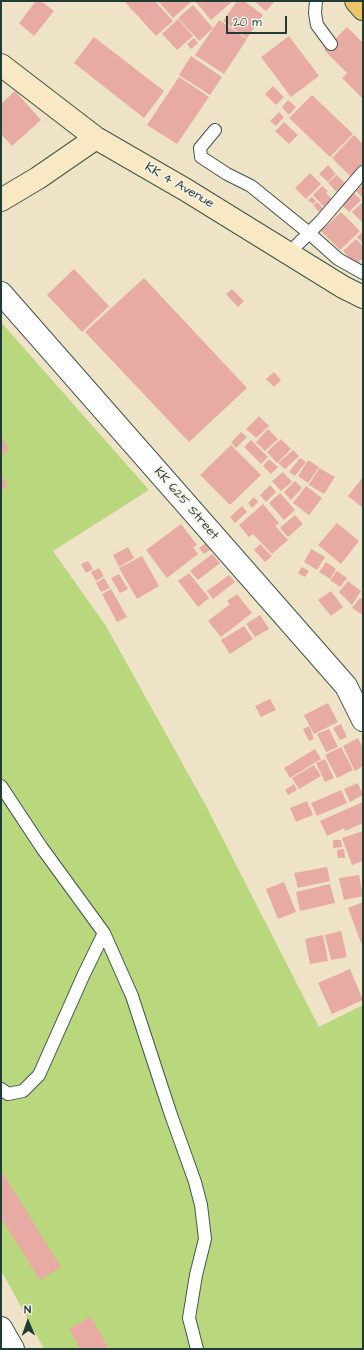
<!DOCTYPE html>
<style>
body{margin:0}
#map{position:relative;width:364px;height:1350px;overflow:hidden;background:#eee3c6;font-family:"Architects Daughter",sans-serif}
canvas{display:block}
.frame{position:absolute;inset:0;border:2px solid #1f3d34;pointer-events:none}
.north{position:absolute;left:8px;top:1302px;width:40px;height:40px;-webkit-text-stroke:3px #f7f3e8;paint-order:stroke;rotate:358deg;font-size:11px;font-weight:700;line-height:16px;text-align:center;color:#1f3d34}
.north::after{content:'';display:block;margin:auto;width:14px;height:18px;background:#1f3d34;clip-path:polygon(50% 0,100% 100%,50% 72%,0 100%)}
.scale{position:absolute;left:226px;top:16px;width:61px;height:18px;box-sizing:border-box;border:2px solid #1f3d34;border-top:0;padding-left:5px;font-size:12px;line-height:14px;white-space:nowrap;color:#1f3d34;-webkit-text-stroke:3px #f7f3e8;paint-order:stroke}
</style>
<div id="map">
<canvas width="364" height="1350"></canvas>
<div class="frame"></div>
<div class="north">N</div>
<div class="scale">20 m</div>
</div>
<script>
const ctx = document.querySelector('canvas').getContext('2d');
ctx.lineJoin = 'round';
function paint(path, color) { ctx.fillStyle = color; ctx.fill(path, 'evenodd'); }
const shape = rows => new Path2D(rows.map(r => 'M' + r).join(''));
function trace(path, color, width, dash) { ctx.strokeStyle = color; ctx.lineWidth = width; ctx.lineCap = dash ? 'butt' : 'round'; ctx.setLineDash(dash || []); ctx.stroke(path); }
function write(font, color, halo, rows, align = 'center') {
  ctx.font = font + ' "Architects Daughter",sans-serif'; ctx.lineWidth = 3.5; ctx.setLineDash([]); ctx.textBaseline = 'middle'; ctx.strokeStyle = halo; ctx.fillStyle = color; for (const [text, x, y, turn = 0] of rows) {
    ctx.save(); ctx.translate(x, y); ctx.rotate((+turn || 0) * Math.PI / 180); ctx.textAlign = isNaN(turn) ? turn : align; if (halo) ctx.strokeText(text, 0, 0); ctx.fillText(text, 0, 0); ctx.restore();
  }
}
paint(shape([
 [1,322,149,490,53,551,106,626,205,804,319,1027,363,1005,363,1349,44,1349,1,1270]
]), '#b9d87e');
paint(shape([
 [36,1,41,1,54,11,34,36,19,23],
 [124,1,155,1,173,21,156,36],
 [158,1,190,1,191,2,173,18],
 [195,1,233,1,211,20],
 [237,1,244,1,263,15,247,38,223,21],
 [254,1,275,1,266,11],
 [193,5,213,28,199,41,178,18],
 [178,19,193,36,177,50,162,34],
 [219,20,247,39,224,74,195,55],
 [347,27,363,43,363,99,342,78,347,73,324,50],
 [289,36,319,76,291,97,261,57],
 [94,37,164,91,144,118,74,63],
 [194,38,198,43,191,49,187,44],
 [191,56,222,77,210,95,179,75],
 [179,77,209,97,177,144,147,125],
 [273,86,284,97,276,105,265,94],
 [15,91,41,120,12,146,1,134,1,104],
 [312,95,353,134,330,157,289,118],
 [288,100,296,107,289,115,282,107],
 [279,112,284,117,276,126,270,121],
 [284,122,298,135,289,144,275,131],
 [354,135,363,144,363,167,352,178,332,158],
 [328,165,336,174,328,182,319,174],
 [310,173,321,184,306,199,295,188],
 [337,175,347,185,338,193,328,183],
 [363,184,363,198,356,191],
 [322,186,328,191,326,193,332,199,324,207,313,195],
 [354,193,361,200,349,212,342,205],
 [312,197,316,201,313,204,308,200],
 [317,202,323,208,319,212,313,205],
 [363,202,363,223,352,212],
 [341,212,360,231,340,250,321,231],
 [363,232,363,243,357,237],
 [356,239,363,246,363,258,356,265,343,251],
 [74,269,109,306,82,332,47,295],
 [144,278,247,388,189,442,85,332],
 [232,289,244,301,238,307,226,294],
 [274,372,281,380,274,387,266,379],
 [259,416,269,426,256,438,246,429],
 [268,429,278,439,265,451,256,442],
 [241,432,247,437,236,448,231,442],
 [1,435,9,450,1,455],
 [281,439,291,449,277,463,267,452],
 [251,440,268,457,261,464,244,447],
 [231,445,261,475,230,505,200,475],
 [293,450,299,456,285,469,278,463],
 [300,458,306,462,295,476,289,472],
 [269,459,278,467,271,474,263,466],
 [308,460,319,467,308,483,298,476],
 [319,468,335,477,324,494,309,485],
 [283,472,292,482,281,491,272,481],
 [1,474,8,486,1,490],
 [363,477,363,508,348,496],
 [295,481,302,488,291,500,284,492],
 [270,485,276,492,266,502,260,495],
 [306,486,322,498,309,515,293,503],
 [280,493,295,510,284,520,269,503],
 [254,497,258,502,252,508,248,503],
 [263,504,279,523,275,526,288,540,272,554,253,534,249,537,239,525],
 [242,506,247,512,235,523,230,517],
 [295,515,303,524,288,537,280,528],
 [337,523,359,541,341,564,318,545],
 [181,524,197,545,193,547,198,554,167,578,146,550],
 [206,543,210,550,204,554,199,548],
 [260,544,272,556,265,562,254,550],
 [128,547,134,558,119,567,113,555],
 [311,549,325,557,317,570,304,562],
 [212,554,220,563,198,580,190,571],
 [142,556,159,586,137,599,119,568],
 [88,561,93,569,86,573,81,564],
 [326,562,336,569,330,579,319,572],
 [302,567,309,571,305,577,298,573],
 [99,568,104,576,96,581,91,572],
 [337,571,347,578,340,587,330,580],
 [189,573,209,598,198,607,178,581],
 [119,574,128,589,120,593,111,578],
 [229,575,235,582,213,599,207,591],
 [104,578,110,588,101,592,96,583],
 [348,581,361,591,352,605,339,592],
 [111,589,127,617,117,622,102,594],
 [331,591,343,607,331,616,318,600],
 [237,594,252,613,221,637,208,621,230,604,227,601],
 [360,598,363,600,363,612,361,614,352,608],
 [260,615,269,629,255,637,246,624],
 [244,626,253,639,230,654,221,640],
 [270,699,276,710,261,717,255,706],
 [328,703,338,722,314,734,304,715],
 [341,724,347,737,340,740,333,728],
 [309,726,314,739,309,741,303,729],
 [329,729,338,747,326,752,317,734],
 [358,738,363,748,363,766,355,771,343,746],
 [341,747,353,770,337,778,325,755],
 [315,749,321,759,290,778,284,768],
 [325,759,334,778,325,782,316,763],
 [314,765,321,776,299,789,292,778],
 [358,783,363,795,350,802,344,789],
 [294,784,297,790,288,795,285,790],
 [341,790,347,803,317,816,311,803],
 [307,801,313,815,296,822,290,808],
 [363,802,363,823,345,831,344,828,327,836,320,821],
 [363,831,363,861,352,865,342,838],
 [333,840,341,840,342,847,333,848],
 [344,849,345,858,338,858,337,850],
 [327,867,330,881,298,888,294,873],
 [359,875,363,896,344,900,339,878],
 [284,882,296,912,278,919,266,889],
 [330,884,335,903,300,911,296,892],
 [363,902,363,948,348,908],
 [341,931,347,957,331,960,325,935],
 [323,935,328,961,310,964,305,939],
 [350,969,363,1000,332,1014,318,983],
 [1,1170,61,1267,40,1280,1,1218],
 [91,1317,109,1349,80,1349,69,1329]
]), '#e7aba4');
const service = shape([
 [316,1,315,13,317,25,331,44],
 [215,130,200,148,201,157,227,174,251,186,309,233,338,259,363,273],
 [289,253,321,221,363,172],
 [1,786,42,848,104,933,132,996,170,1112,195,1182,201,1205,205,1239,196,1275,189,1318,197,1349],
 [1,1089,8,1094,23,1091,39,1075,84,974,104,933]
]);
const minor = shape([
 [1,293,346,686,363,720],
 [1,1328,13,1349]
]);
const secondary = shape([
 [1,65,96,138,186,190,343,287,363,297],
 [1,200,38,178,96,138]
]);
const trunk = shape([
 [356,1,363,9]
]);
trace(service, '#3e564a', 14);
trace(minor, '#3e564a', 24);
trace(secondary, '#3e564a', 24);
trace(trunk, '#3e564a', 24);
trace(service, '#fff', 12);
trace(minor, '#fff', 22);
trace(secondary, '#f8e8c3', 22);
trace(trunk, '#edc569', 22);
write('13px', '#1f3d34', '#f7f3e8', [
 ["KK 4 Avenue",179,186,30],
 ["KK 625 Street",186,504,49]
]);
</script>
